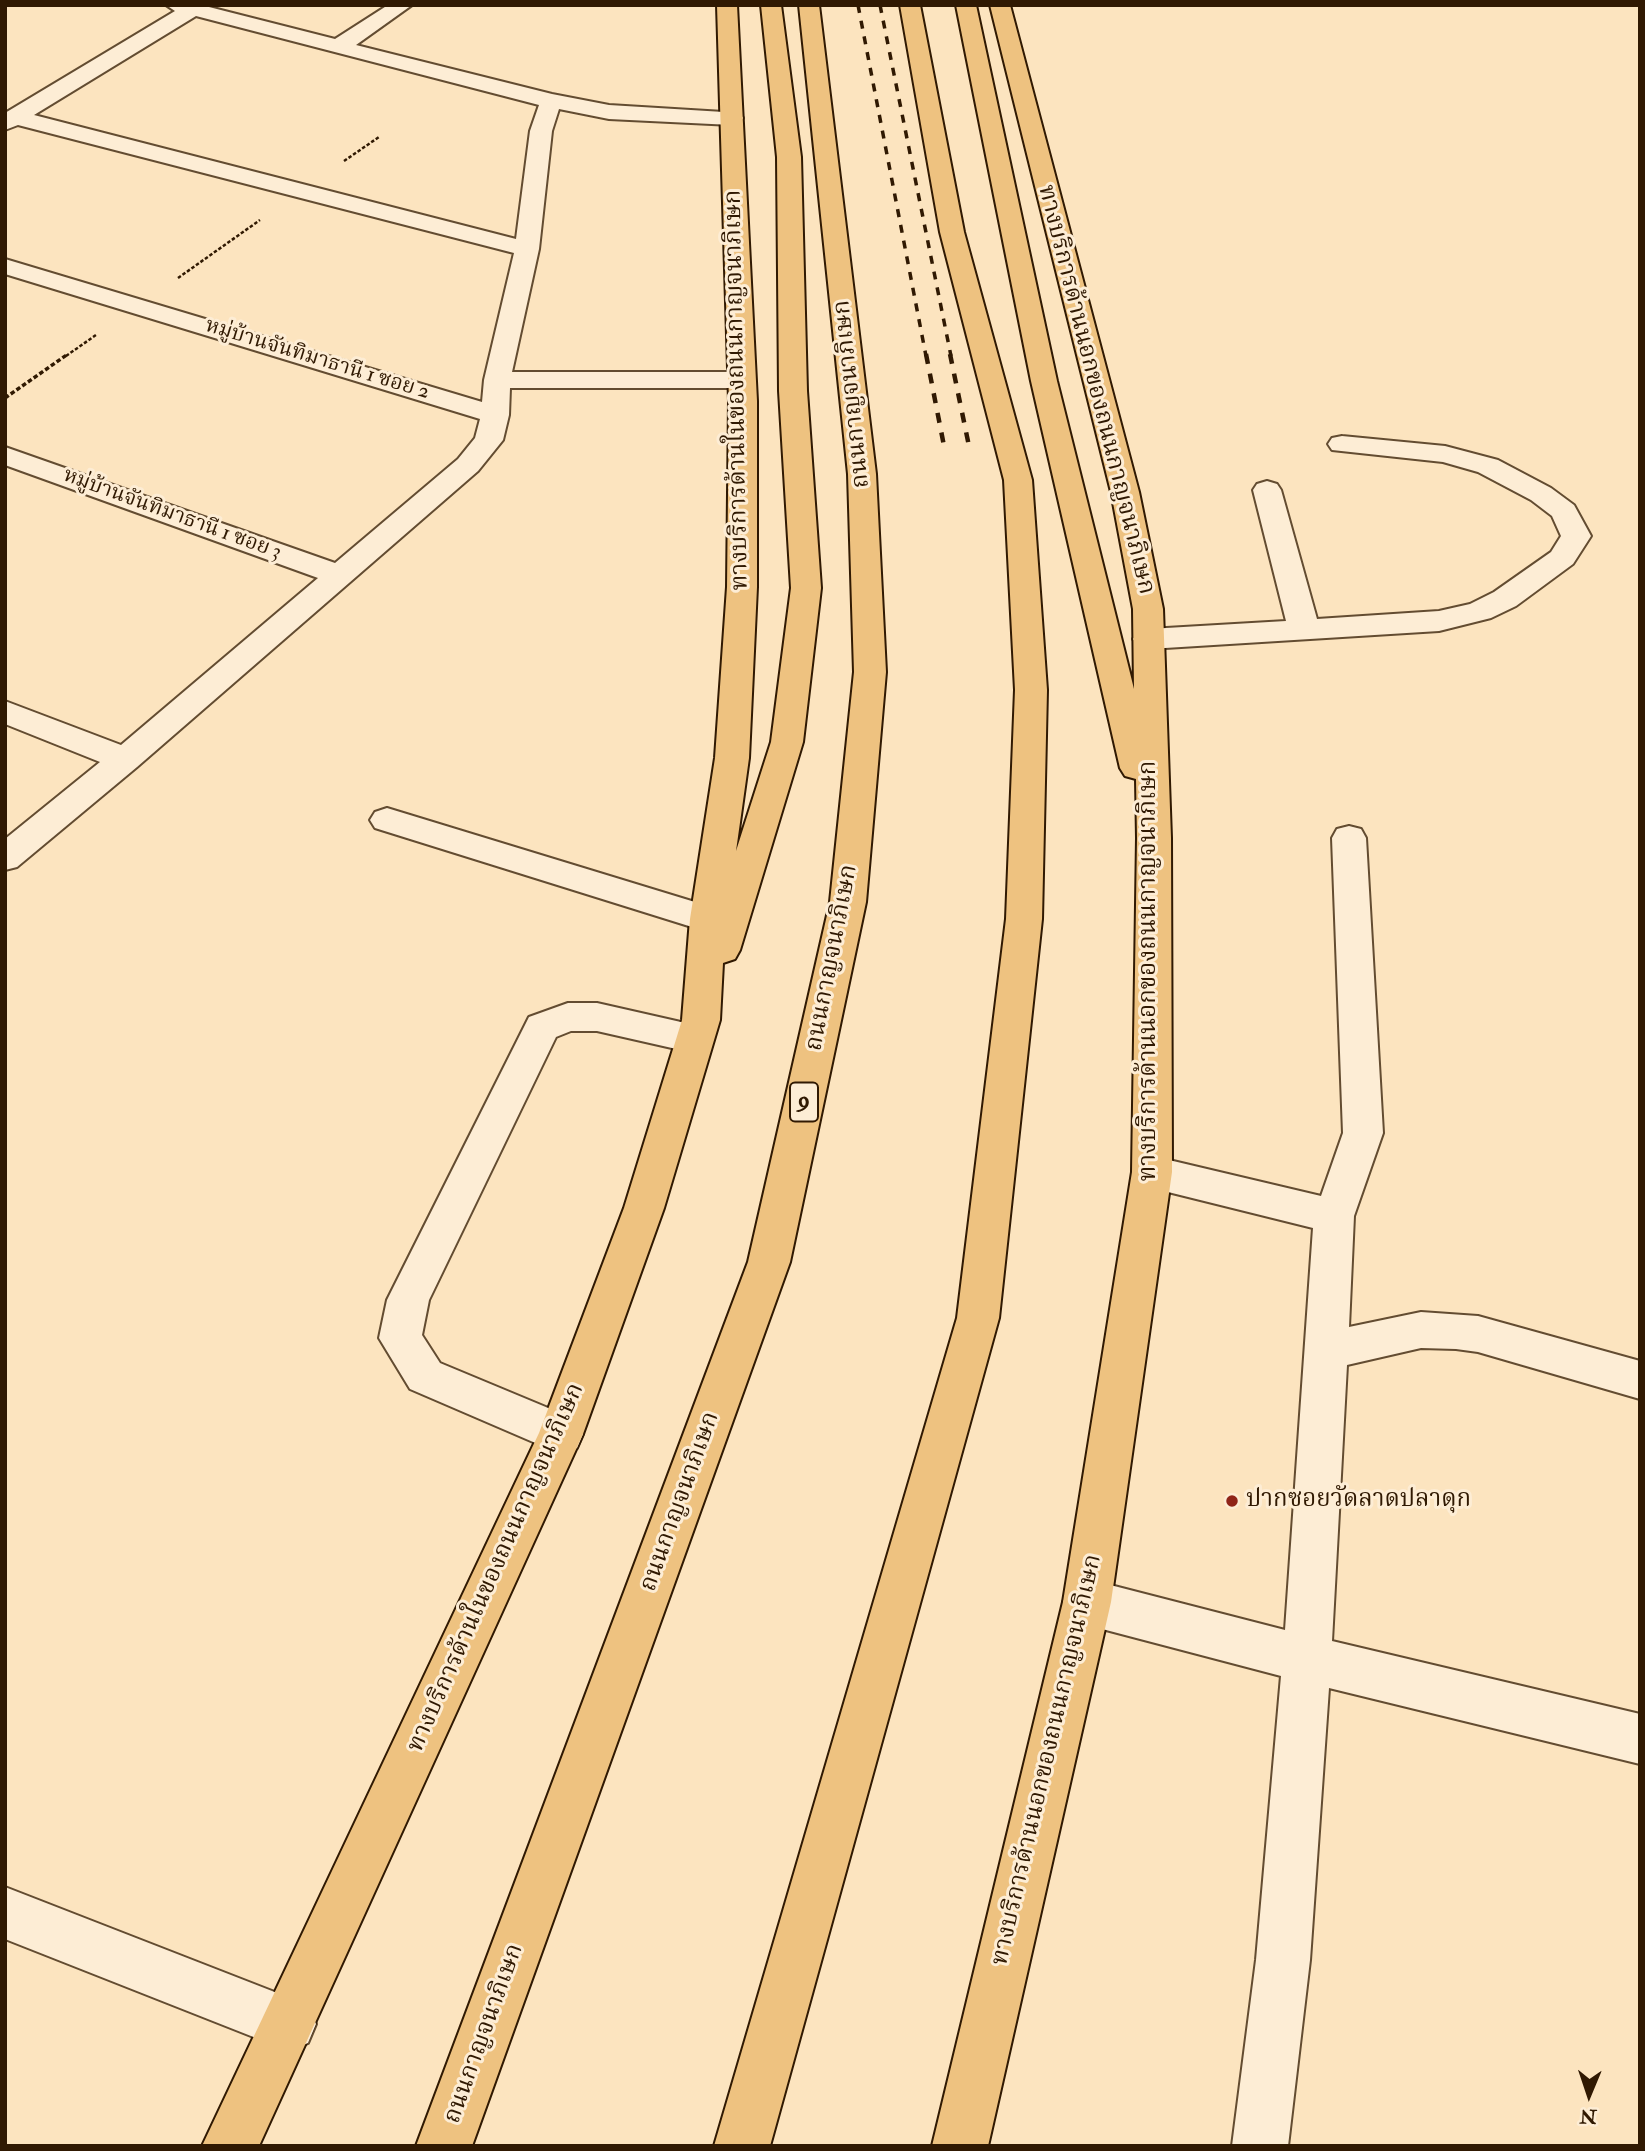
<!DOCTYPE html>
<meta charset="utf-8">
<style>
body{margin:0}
#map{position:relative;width:1645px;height:2151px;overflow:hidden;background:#fce4bf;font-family:"IM FELL Double Pica",serif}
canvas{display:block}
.frame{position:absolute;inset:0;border:7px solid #301902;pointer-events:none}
.north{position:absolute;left:1554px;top:2060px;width:70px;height:70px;-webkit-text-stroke:5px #fdedd5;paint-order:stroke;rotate:182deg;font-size:19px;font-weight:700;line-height:28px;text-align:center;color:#301902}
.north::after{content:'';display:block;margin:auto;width:24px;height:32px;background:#301902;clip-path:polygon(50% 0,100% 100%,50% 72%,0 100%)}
</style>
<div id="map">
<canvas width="1645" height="2151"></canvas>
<div class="frame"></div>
<div class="north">N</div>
</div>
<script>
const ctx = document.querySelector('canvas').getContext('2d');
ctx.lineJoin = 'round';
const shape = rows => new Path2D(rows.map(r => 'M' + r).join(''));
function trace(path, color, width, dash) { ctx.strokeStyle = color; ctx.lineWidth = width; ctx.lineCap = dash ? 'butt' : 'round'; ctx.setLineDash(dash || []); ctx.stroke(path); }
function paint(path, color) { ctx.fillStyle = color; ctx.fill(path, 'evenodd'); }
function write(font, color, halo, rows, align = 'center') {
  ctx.font = font + ' "IM FELL Double Pica","Noto Serif Thai",serif'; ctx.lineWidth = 6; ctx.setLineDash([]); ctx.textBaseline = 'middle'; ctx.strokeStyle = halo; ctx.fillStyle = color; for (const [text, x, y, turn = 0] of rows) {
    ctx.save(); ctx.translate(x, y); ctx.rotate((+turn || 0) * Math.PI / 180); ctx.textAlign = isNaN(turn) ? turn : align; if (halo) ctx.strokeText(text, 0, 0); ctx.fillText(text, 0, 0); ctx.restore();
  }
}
const minor = shape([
 [166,5,210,5,209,7,335,39,388,5,412,5,356,45,552,94,609,105,740,113,743,118,740,123,732,125,609,119,559,109,552,131,539,249,512,372,742,372,752,374,755,380,752,386,742,388,510,388,509,415,503,440,478,471,137,767,17,867,5,870,5,839,100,762,5,724,5,701,121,745,318,578,5,465,5,447,335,563,458,459,475,438,480,419,5,274,5,259,482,402,484,380,514,253,18,125,5,130,5,113,175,11,166,5],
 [196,16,539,105,530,131,516,239,34,115,196,16],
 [1342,436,1445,446,1498,460,1551,488,1574,505,1591,536,1573,564,1516,606,1491,618,1439,631,1149,649,1138,646,1133,639,1138,632,1149,629,1286,621,1253,490,1257,484,1267,481,1277,484,1281,490,1317,619,1439,611,1470,604,1494,592,1551,552,1561,536,1552,516,1531,500,1478,472,1443,462,1332,450,1328,444,1332,438,1342,436],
 [387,808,721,910,726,919,721,928,708,932,375,828,370,820,375,812,387,808],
 [1349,826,1361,829,1366,838,1383,1133,1354,1216,1349,1327,1421,1312,1478,1316,1640,1361,1640,1399,1478,1352,1456,1349,1421,1348,1347,1365,1332,1641,1640,1714,1640,1764,1329,1688,1310,1960,1288,2146,1232,2146,1256,1960,1281,1676,1087,1625,1070,1618,1063,1602,1070,1586,1087,1579,1285,1630,1313,1228,1152,1188,1138,1183,1132,1172,1138,1161,1152,1156,1321,1196,1343,1133,1332,838,1337,829,1349,826],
 [568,1003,597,1003,694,1025,707,1029,713,1039,707,1049,694,1053,597,1031,571,1031,556,1037,429,1300,422,1335,440,1363,577,1420,583,1434,577,1448,561,1454,410,1389,379,1338,387,1300,529,1017,568,1003],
 [5,1887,308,2005,316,2024,308,2043,289,2051,5,1939,5,1887]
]);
const major = shape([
 [717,5,737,5,757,401,757,587,749,758,736,851,771,742,791,588,779,391,777,157,761,5,781,5,801,157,807,391,821,588,803,742,740,950,735,959,723,963,720,1020,664,1208,583,1434,259,2146,202,2146,539,1433,624,1208,682,1020,690,919,715,758,727,587,729,401,717,5],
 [956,5,976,5,1057,381,1134,689,1133,609,1111,492,990,5,1010,5,1139,492,1163,609,1171,838,1172,1172,1111,1602,988,2146,932,2146,1063,1602,1132,1172,1137,838,1136,779,1125,776,1120,768,1031,381,956,5]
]);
const highway = shape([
 [799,5,819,5,876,474,886,672,866,902,790,1262,472,2146,416,2146,748,1262,830,902,854,672,848,474,799,5],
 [900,5,920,5,964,232,1032,480,1047,690,1042,919,999,1318,770,2146,714,2146,957,1318,1006,919,1015,690,1004,480,940,232,900,5]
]);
trace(minor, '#634c31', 4);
trace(major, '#301902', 4);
trace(highway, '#301902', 4);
trace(shape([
 [344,161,379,137],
 [178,278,260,220],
 [66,356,96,335]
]), '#301902', 2.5, [3.5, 2]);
trace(shape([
 [5,398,68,354]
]), '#301902', 3.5, [4.5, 2.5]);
paint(minor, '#fdedd5');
paint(major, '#eec280');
paint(highway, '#eec280');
trace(shape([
 [858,5,926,356],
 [880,5,951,356]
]), '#301902', 3.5, [8, 8]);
trace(shape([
 [926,354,945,451],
 [950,354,970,451]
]), '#301902', 4.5, [10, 10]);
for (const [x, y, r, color] of [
 [1232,1501,7,"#8f2418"]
]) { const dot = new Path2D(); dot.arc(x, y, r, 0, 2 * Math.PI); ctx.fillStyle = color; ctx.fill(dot); trace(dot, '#fdedd5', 2.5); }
write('21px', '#301902', '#fdedd5', [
 ["หมู่บ้านจันทิมาธานี 1 ซอย 2",317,360,17],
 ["หมู่บ้านจันทิมาธานี 1 ซอย 3",172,515,20]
]);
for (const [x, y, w] of [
 [804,1102,28]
]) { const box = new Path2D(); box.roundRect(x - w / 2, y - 19.5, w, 39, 5); ctx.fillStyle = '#fdedd5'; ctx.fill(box); trace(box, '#301902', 2); }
write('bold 23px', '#301902', null, [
 ["9",804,1102]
]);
write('24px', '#301902', '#fdedd5', [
 ["ทางบริการด้านในของถนนกาญจนาภิเษก",738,390,-91],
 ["ทางบริการด้านนอกของถนนกาญจนาภิเษก",1095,390,76],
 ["ถนนกาญจนาภิเษก",853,394,-96],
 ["ถนนกาญจนาภิเษก",833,958,-79],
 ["ทางบริการด้านนอกของถนนกาญจนาภิเษก",1150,971,-90],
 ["ถนนกาญจนาภิเษก",681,1502,-70],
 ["ทางบริการด้านในของถนนกาญจนาภิเษก",497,1568,-66],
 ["ทางบริการด้านนอกของถนนกาญจนาภิเษก",1048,1760,-77],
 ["ถนนกาญจนาภิเษก",485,2034,-70]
]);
write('24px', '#301902', '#fdedd5', [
 ["ปากซอยวัดลาดปลาดุก",1246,1501]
], 'left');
</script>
